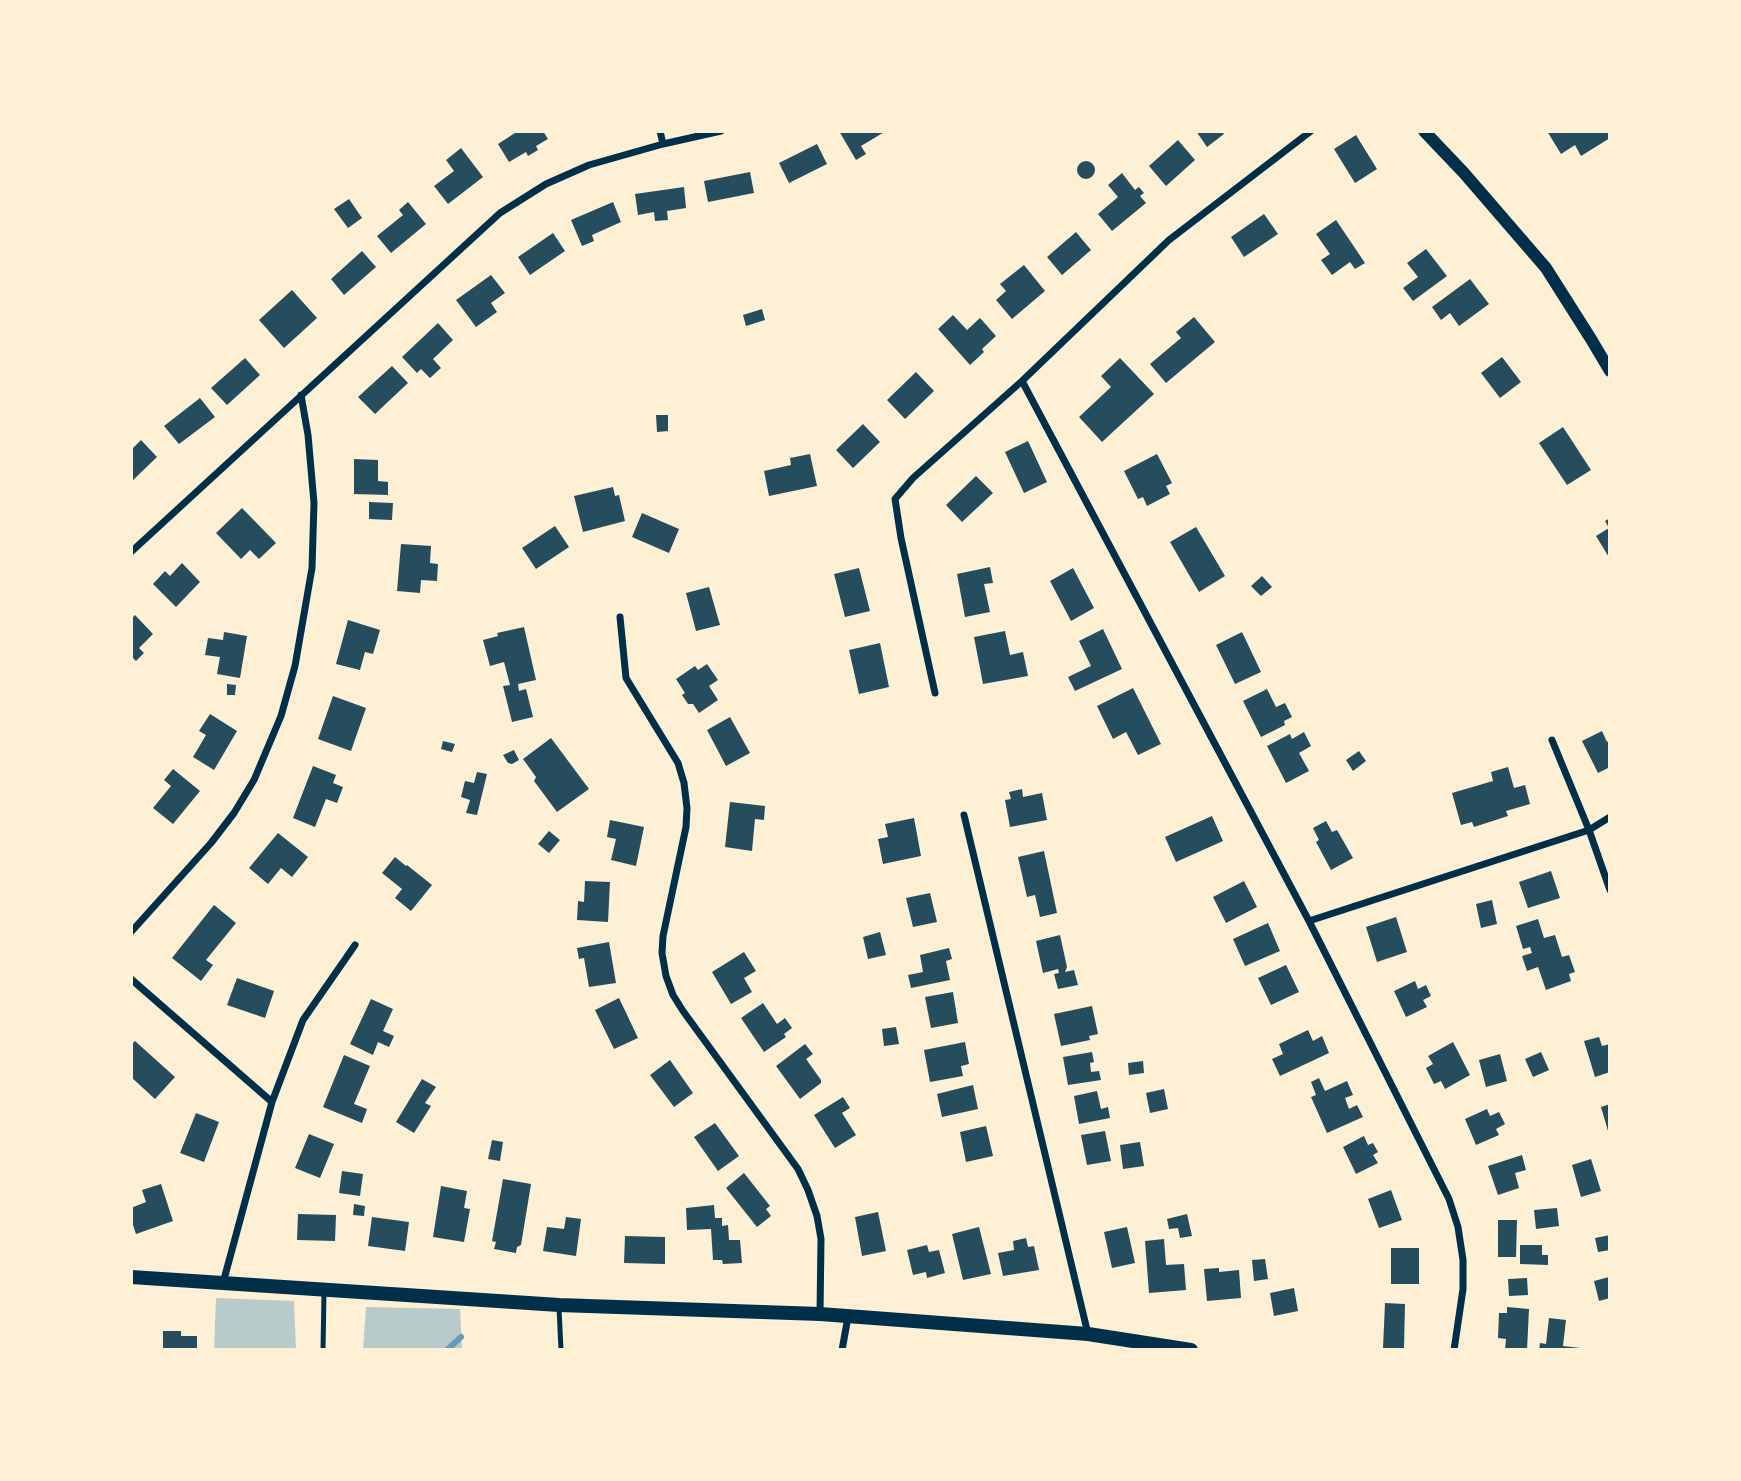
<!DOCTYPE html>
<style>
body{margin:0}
#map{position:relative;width:1741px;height:1481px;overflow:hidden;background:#fdf0d5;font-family:"Fira Sans",sans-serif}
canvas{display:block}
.frame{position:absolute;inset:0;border:133px solid #fdf0d5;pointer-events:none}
</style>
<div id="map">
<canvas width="1741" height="1481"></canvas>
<div class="frame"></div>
</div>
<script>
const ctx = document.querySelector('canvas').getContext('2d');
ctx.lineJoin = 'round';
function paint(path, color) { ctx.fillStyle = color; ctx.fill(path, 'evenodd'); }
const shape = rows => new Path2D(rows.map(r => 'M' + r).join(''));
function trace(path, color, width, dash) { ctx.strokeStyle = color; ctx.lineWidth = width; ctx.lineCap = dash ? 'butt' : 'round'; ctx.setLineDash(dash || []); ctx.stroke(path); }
paint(shape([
 [216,1298,294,1301,296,1350,214,1350],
 [366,1307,460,1309,462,1350,363,1350]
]), '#b9caca');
trace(shape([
 [447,1350,461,1337]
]), '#669bbc', 6);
paint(shape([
 [518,131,543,131,548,139,536,146,538,150,528,156,526,152,509,162,498,144],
 [839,131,886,131,861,146,866,154,856,160],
 [1196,131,1221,131,1224,134,1207,147],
 [1547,131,1610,131,1610,138,1581,156,1575,145,1561,154],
 [1356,135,1377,169,1355,183,1334,149],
 [1178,140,1195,160,1166,186,1149,166],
 [817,144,827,164,789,183,779,163],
 [461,148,483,177,448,204,434,186,454,171,446,160],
 '1077 170a9 9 0 1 1 18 0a9 9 0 1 1-18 0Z',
 [750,172,754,193,708,202,704,181],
 [1122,173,1135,190,1139,187,1144,193,1140,196,1146,203,1112,231,1098,214,1118,197,1108,185],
 [684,187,686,208,667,211,668,220,655,221,654,212,638,215,635,194],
 [349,199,362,218,348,228,334,209],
 [408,202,426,224,391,253,377,236,403,215,399,210],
 [613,202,621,222,592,235,594,241,582,246,571,220],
 [1264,214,1278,234,1244,257,1231,237],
 [1336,220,1365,263,1355,269,1350,262,1332,275,1321,260,1330,254,1316,234],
 [1076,232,1091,250,1062,275,1047,257],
 [553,233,565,251,530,275,518,257],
 [1426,249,1447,276,1413,301,1403,288,1418,277,1407,263],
 [362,251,376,267,344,295,331,279],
 [1024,265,1045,291,1012,319,996,300,1006,291,1000,284],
 [491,275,505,293,491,303,497,312,476,327,456,300],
 [1470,279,1489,304,1459,326,1450,313,1441,320,1432,307],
 [292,290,317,318,284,348,259,320],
 [762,309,765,320,746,326,743,315],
 [953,315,967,330,980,318,996,336,982,349,984,352,970,365,938,329],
 [1194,317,1215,342,1166,383,1150,364,1181,338,1176,332],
 [438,323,453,340,433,359,441,368,430,378,421,369,417,373,402,357],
 [1502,357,1521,382,1500,398,1481,373],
 [245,358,260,375,227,405,211,388],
 [1120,358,1154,394,1102,442,1079,417,1111,387,1101,376],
 [392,366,408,383,375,414,358,397],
 [916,372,934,391,905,419,887,400],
 [200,398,215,417,179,444,164,426],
 [656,415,668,415,668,431,657,432],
 [863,424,880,442,853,468,836,450],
 [1563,427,1591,470,1567,485,1539,443],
 [141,440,157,457,131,482,131,450],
 [1028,441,1047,482,1024,493,1005,452],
 [810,454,817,486,769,496,764,471,791,465,790,458],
 [1157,454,1172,483,1166,486,1170,494,1147,506,1143,497,1138,499,1124,471],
 [354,459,378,460,378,481,388,482,388,495,354,494],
 [976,476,993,493,962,522,946,505],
 [613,487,615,496,619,495,625,521,583,532,574,496],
 [369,502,393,503,392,520,369,519],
 [242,508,276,543,259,559,250,550,241,559,216,533],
 [642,513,679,529,669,553,632,537],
 [1610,518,1610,559,1596,536,1609,528,1605,521],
 [555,526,569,547,536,569,522,548],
 [1196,527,1225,576,1199,592,1170,542],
 [401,544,431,546,430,563,438,564,437,581,421,580,420,593,397,591],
 [182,563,200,582,176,607,153,584,165,571,170,576],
 [990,567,993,583,984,584,990,612,965,617,957,574],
 [859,568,870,611,845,617,834,574],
 [1073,568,1094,608,1071,621,1050,581],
 [1262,576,1272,587,1261,596,1251,586],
 [709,587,720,625,696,631,686,593],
 [135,615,153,634,139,648,144,653,136,661,131,656,131,619],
 [348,620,380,630,373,654,365,652,360,670,336,664],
 [524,627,536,680,518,684,519,691,526,689,533,717,512,722,503,686,510,685,504,662,490,666,483,640,498,636,497,633],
 [1103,629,1122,669,1075,691,1068,677,1091,666,1079,641],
 [1005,631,1010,655,1023,652,1028,676,983,684,974,637],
 [224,632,247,636,240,678,217,674,220,657,205,655,208,638,223,640],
 [1242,632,1261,672,1235,684,1216,645],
 [880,643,889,687,859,694,849,650],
 [707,664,718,680,709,686,718,700,699,713,693,704,688,704,682,695,685,693,676,679,695,666,698,670],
 [227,684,236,685,235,695,227,695],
 [1133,688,1161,744,1138,755,1126,732,1113,739,1097,706],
 [1267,689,1276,707,1285,703,1292,717,1284,721,1285,725,1261,737,1243,701],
 [333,696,366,708,351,751,318,739],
 [210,714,237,731,214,770,193,757,206,735,199,731],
 [730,717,750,753,726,766,707,730],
 [1602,731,1607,742,1610,740,1610,767,1598,773,1582,741],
 [1304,732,1311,746,1299,753,1309,771,1286,783,1267,746,1290,734,1292,739],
 [551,738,589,789,557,812,534,781,536,777,523,759],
 [443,741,455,744,452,752,441,749],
 [514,750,519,760,512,764,508,763,503,755],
 [1359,751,1366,761,1353,771,1346,760],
 [313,766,336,775,333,783,343,787,337,803,326,799,315,827,293,818],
 [1508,767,1514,788,1525,785,1530,804,1506,811,1508,816,1474,827,1472,822,1461,825,1452,793,1493,781,1491,772],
 [173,769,200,791,173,824,153,808,171,786,164,780],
 [477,772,487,774,477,815,466,813,470,800,461,797,465,781,474,783],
 [1022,789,1023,797,1042,793,1047,820,1010,827,1005,800,1011,799,1009,792],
 [730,802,765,806,764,820,755,819,752,851,725,847],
 [1212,816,1223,841,1176,862,1165,837],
 [914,818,921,856,883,864,878,839,888,837,885,824],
 [610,820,644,827,636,866,611,860,616,839,607,837],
 [1326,821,1332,832,1337,830,1353,858,1331,870,1316,842,1319,840,1313,828],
 [549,831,560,840,549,853,538,844],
 [278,833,308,857,292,877,281,868,268,884,249,868],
 [1044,851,1057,913,1040,917,1035,895,1027,897,1018,857],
 [395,857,406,866,407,865,432,885,411,911,395,898,402,889,382,873],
 [1551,871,1560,898,1528,908,1519,882],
 [585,881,610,882,608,922,577,920,578,901,584,902],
 [1244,881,1257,907,1226,923,1213,897],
 [930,893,937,922,913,927,906,898],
 [1492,900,1497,924,1481,928,1476,904],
 [214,905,236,923,206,960,213,965,201,981,172,958],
 [1396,917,1407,952,1377,962,1366,927],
 [1538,919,1544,938,1555,935,1562,957,1569,955,1575,972,1569,974,1571,981,1546,990,1538,967,1527,971,1522,956,1532,953,1530,947,1523,949,1516,926],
 [1268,923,1280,951,1245,966,1233,939],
 [880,932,886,955,868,959,863,937],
 [1060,935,1067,967,1065,972,1074,970,1078,985,1058,989,1054,974,1059,973,1058,969,1043,973,1036,941],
 [609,942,616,983,589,987,584,958,579,959,577,948],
 [949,948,952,959,946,961,950,980,911,988,908,975,923,972,920,955],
 [744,952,756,971,744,978,752,992,731,1004,712,972],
 [1286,965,1299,992,1271,1005,1258,978],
 [237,978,274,991,265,1018,227,1005],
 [1415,981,1418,989,1426,985,1431,996,1423,1000,1427,1007,1406,1017,1394,991],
 [953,992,958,1023,931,1028,925,997],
 [619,998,638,1038,614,1049,595,1010],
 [371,999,393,1009,383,1031,394,1036,389,1047,378,1042,373,1055,350,1044],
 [763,1003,777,1024,785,1018,792,1028,784,1034,786,1037,764,1052,741,1018],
 [1092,1006,1098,1034,1089,1036,1090,1040,1061,1046,1054,1014],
 [896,1027,899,1044,884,1046,882,1029],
 [1308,1030,1313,1041,1322,1036,1329,1053,1280,1076,1272,1059,1283,1054,1279,1044],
 [1599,1037,1602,1046,1610,1044,1610,1072,1595,1077,1584,1041],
 [135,1041,175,1077,155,1099,131,1077,131,1045],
 [965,1042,969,1064,961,1066,963,1076,930,1082,924,1050],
 [1453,1042,1470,1075,1445,1089,1441,1081,1434,1084,1426,1068,1433,1064,1428,1056],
 [805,1044,813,1054,806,1059,821,1080,821,1083,800,1099,776,1066],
 [1092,1052,1094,1062,1090,1063,1091,1072,1099,1071,1101,1080,1068,1085,1063,1057],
 [1541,1052,1549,1070,1533,1077,1525,1059],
 [1500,1054,1507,1081,1486,1087,1479,1060],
 [344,1055,370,1066,354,1104,367,1109,362,1123,323,1107],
 [670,1060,693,1093,674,1107,650,1075],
 [1143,1061,1144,1073,1129,1075,1128,1063],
 [1319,1078,1325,1091,1347,1081,1353,1095,1345,1098,1349,1109,1357,1105,1363,1117,1327,1133,1311,1097,1316,1095,1311,1082],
 [422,1079,436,1087,425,1103,431,1106,414,1133,396,1122],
 [973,1085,978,1109,942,1117,937,1094],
 [1164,1089,1168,1109,1150,1113,1146,1093],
 [1097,1091,1101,1109,1108,1107,1110,1118,1079,1124,1074,1096],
 [843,1097,850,1108,842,1113,856,1135,835,1148,814,1115],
 [1610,1104,1610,1130,1608,1131,1601,1107],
 [1487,1109,1490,1116,1499,1112,1505,1124,1496,1129,1499,1135,1476,1145,1465,1119],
 [196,1113,219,1122,204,1162,180,1153],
 [715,1123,739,1156,718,1171,694,1137],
 [986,1126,993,1156,966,1162,960,1132],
 [1105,1131,1111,1161,1087,1165,1081,1135],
 [309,1134,334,1144,320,1178,295,1168],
 [1364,1136,1368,1145,1373,1143,1378,1152,1373,1155,1378,1163,1356,1174,1343,1147],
 [492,1140,503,1142,500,1161,488,1159],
 [1140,1142,1144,1166,1123,1169,1120,1145],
 [1522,1155,1526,1170,1515,1173,1519,1188,1498,1195,1488,1166],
 [1591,1159,1601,1191,1581,1197,1572,1165],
 [342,1171,363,1174,360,1196,339,1193],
 [744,1173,770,1206,766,1209,771,1216,757,1227,726,1188],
 [503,1179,531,1184,521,1245,517,1247,516,1253,494,1249,496,1242,492,1241],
 [161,1184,173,1221,136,1234,131,1219,131,1208,146,1202,142,1190],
 [441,1186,467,1191,464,1208,470,1209,464,1242,433,1237],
 [1391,1190,1402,1220,1379,1228,1368,1199],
 [354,1204,365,1206,364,1216,353,1215],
 [714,1205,715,1218,722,1218,722,1226,728,1225,729,1240,740,1240,742,1263,723,1264,722,1260,713,1260,711,1229,687,1230,686,1208],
 [1557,1208,1559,1226,1536,1229,1534,1210],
 [878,1212,886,1251,862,1256,855,1217],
 [298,1214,336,1215,335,1241,297,1240],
 [1187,1214,1192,1236,1180,1238,1178,1228,1169,1229,1167,1219],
 [372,1217,409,1222,405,1251,368,1246],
 [566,1217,581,1219,576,1256,543,1251,547,1227,564,1229],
 [1498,1220,1517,1220,1516,1257,1498,1257],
 [979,1227,991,1274,963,1280,952,1234],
 [1127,1227,1135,1263,1112,1268,1104,1232],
 [1610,1235,1610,1250,1598,1252,1595,1238],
 [625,1236,665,1237,665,1264,624,1263],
 [1026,1238,1028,1247,1034,1246,1039,1270,1003,1276,998,1253,1014,1250,1013,1241],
 [1164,1239,1166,1265,1184,1264,1186,1290,1149,1293,1145,1241],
 [927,1245,929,1252,939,1250,945,1273,927,1278,926,1272,913,1275,907,1250],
 [1520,1245,1542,1245,1542,1255,1548,1255,1548,1265,1520,1264],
 [1391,1248,1419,1248,1419,1284,1391,1284],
 [1265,1259,1268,1279,1254,1281,1252,1260],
 [1219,1268,1219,1272,1239,1270,1241,1298,1207,1301,1204,1269],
 [1609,1277,1610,1298,1599,1301,1594,1281],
 [1527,1278,1528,1295,1509,1296,1508,1279],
 [1294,1288,1298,1311,1274,1316,1270,1293],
 [1385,1303,1405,1304,1404,1348,1383,1348],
 [1507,1307,1529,1309,1527,1350,1505,1350,1506,1339,1498,1338,1499,1313,1507,1313],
 [1549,1318,1566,1320,1563,1346,1581,1348,1581,1350,1539,1350,1540,1343,1546,1344],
 [163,1331,181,1331,181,1336,197,1336,197,1350,163,1350]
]), '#264d5e');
trace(shape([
 [559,1308,561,1350],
 [323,1350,324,1293]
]), '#003049', 5);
trace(shape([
 [660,131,663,144],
 [1022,381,1309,921,1449,1199,1458,1227,1463,1260,1463,1289,1454,1350],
 [131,552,500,213,546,184,589,165,663,144,721,131],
 [620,617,626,678,678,763,684,783,687,808,686,827,663,936,662,953,666,976,673,995,683,1011,798,1169,808,1190,817,1216,821,1239,820,1314],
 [935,693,901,538,895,499,913,478,1022,381,1169,240,1311,131],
 [1552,740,1589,830,1610,890],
 [964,815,1088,1334],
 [1309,921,1589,830,1610,817],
 [131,932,211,843,234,813,254,780,281,716,295,666,312,568,314,503,308,435,301,395],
 [131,979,272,1102],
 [223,1283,272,1102,303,1020,355,945],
 [842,1350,848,1317]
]), '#003049', 7);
trace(shape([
 [1424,131,1464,173,1546,268,1591,339,1610,371]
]), '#003049', 12);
trace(shape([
 [131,1277,559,1305,820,1314,1088,1334,1191,1350]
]), '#003049', 14);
</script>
